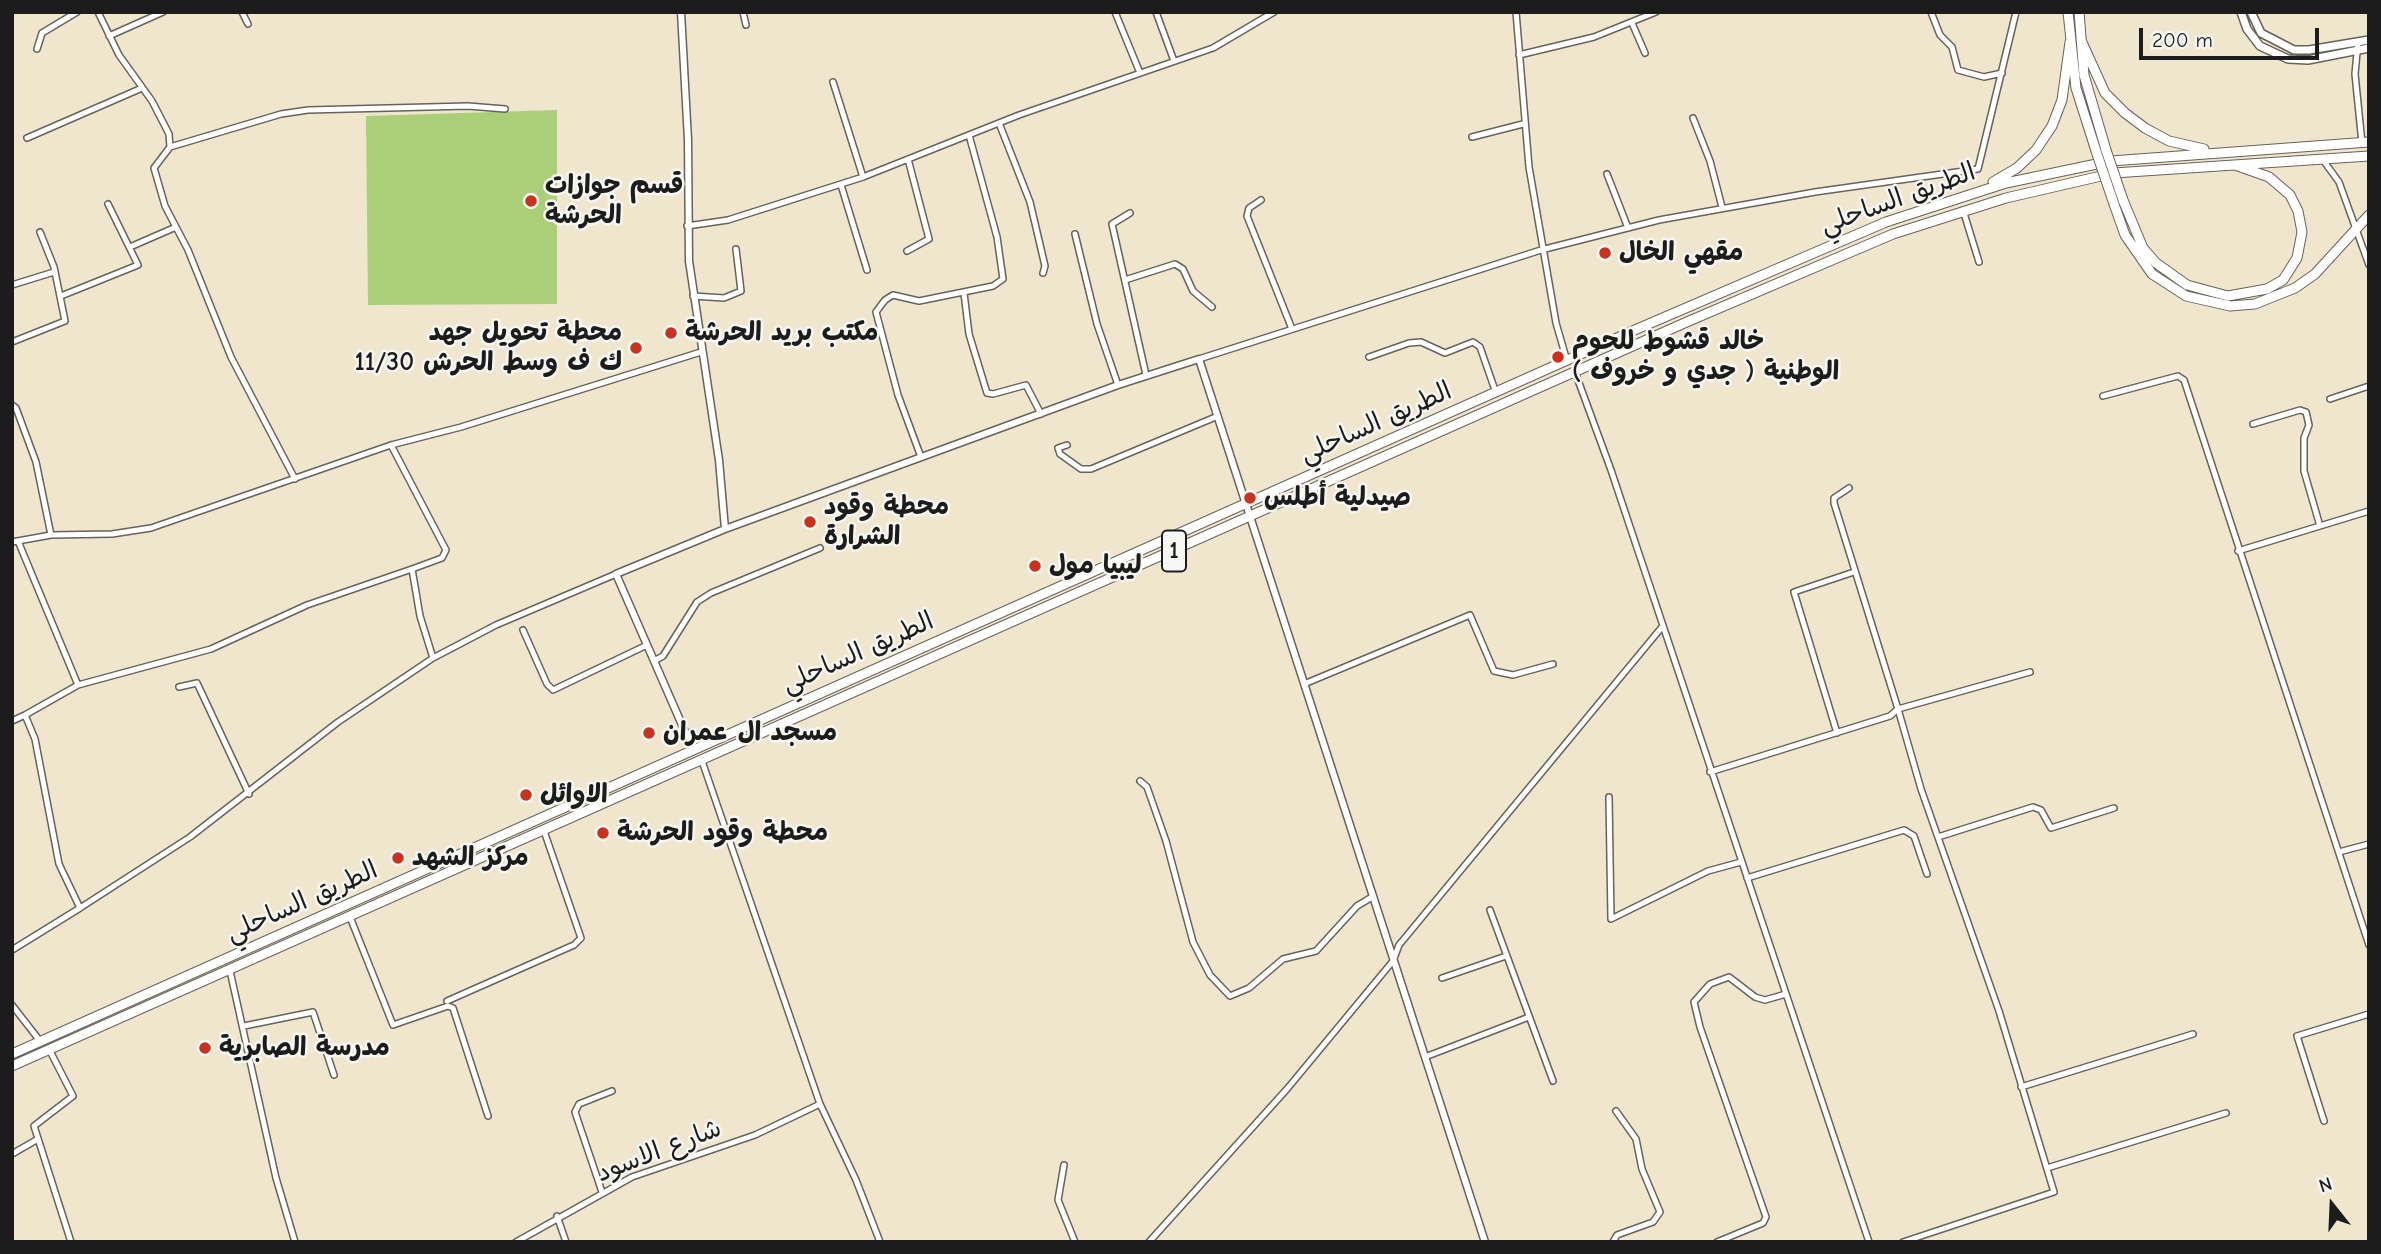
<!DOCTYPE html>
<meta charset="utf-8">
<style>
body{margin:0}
#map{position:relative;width:2381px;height:1254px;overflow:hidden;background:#efe6cd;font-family:"Comic Neue",sans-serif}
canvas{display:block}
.frame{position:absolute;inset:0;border:14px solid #1c1c1c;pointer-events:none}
.north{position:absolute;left:2297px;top:1170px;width:70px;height:70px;-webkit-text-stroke:5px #f6f6f2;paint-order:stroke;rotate:342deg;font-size:19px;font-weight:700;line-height:28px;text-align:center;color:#1c1c1c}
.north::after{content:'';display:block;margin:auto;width:24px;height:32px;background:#1c1c1c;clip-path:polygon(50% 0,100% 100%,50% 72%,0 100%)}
.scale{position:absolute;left:2139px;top:28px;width:180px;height:32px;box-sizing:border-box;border:4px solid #1c1c1c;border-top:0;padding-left:9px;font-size:21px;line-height:24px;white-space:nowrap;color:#1c1c1c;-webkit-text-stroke:5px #f6f6f2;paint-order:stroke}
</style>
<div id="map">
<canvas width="2381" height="1254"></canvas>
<div class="frame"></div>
<div class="north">N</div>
<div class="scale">200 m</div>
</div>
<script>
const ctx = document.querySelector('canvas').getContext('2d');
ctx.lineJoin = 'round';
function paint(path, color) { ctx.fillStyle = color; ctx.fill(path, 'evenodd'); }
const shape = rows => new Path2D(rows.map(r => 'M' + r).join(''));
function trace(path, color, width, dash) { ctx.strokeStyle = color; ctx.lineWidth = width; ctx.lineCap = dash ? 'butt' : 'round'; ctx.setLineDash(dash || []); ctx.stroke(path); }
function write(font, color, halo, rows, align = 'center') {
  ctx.font = font + ' "Comic Neue","Playpen Sans Arabic",sans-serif'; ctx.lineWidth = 5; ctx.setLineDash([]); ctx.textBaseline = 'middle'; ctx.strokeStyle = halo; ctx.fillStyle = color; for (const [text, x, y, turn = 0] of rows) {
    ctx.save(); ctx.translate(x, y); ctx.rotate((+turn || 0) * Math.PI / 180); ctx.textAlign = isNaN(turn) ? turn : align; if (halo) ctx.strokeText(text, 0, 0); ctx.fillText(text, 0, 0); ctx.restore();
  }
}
paint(shape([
 [557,110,557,304,368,305,366,116]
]), '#aacf78');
const minor = shape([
 [98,12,119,55,152,101,169,134,170,147,154,168,165,206,188,250,231,357,295,479],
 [242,12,248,24],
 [743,12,746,25],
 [1115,12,1140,73],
 [1156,12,1174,61],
 [1516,12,1529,167,1556,323,1567,361],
 [1931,12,1940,35,1952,47,1958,70,1984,77,2002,73],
 [1632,23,1645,53],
 [109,36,163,12],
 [2358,42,2355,74,2362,143],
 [37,49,42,33,77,12],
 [1519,55,1594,37,1656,12],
 [833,82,863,177],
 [1693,118,1710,161,1722,207],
 [999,123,1030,202,1045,266,1043,273],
 [1472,137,1523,124],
 [27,138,142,88],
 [170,147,281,114,308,110,468,106,505,109],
 [2323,160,2339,182,2369,265],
 [1607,174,1628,228],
 [841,185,867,270],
 [1261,200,1249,208,1247,216,1292,329],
 [1963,210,1979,262],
 [1130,213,1112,224,1146,375],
 [687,226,728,220,863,177,1019,115,1213,48,1274,12],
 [1075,234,1097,324,1118,385],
 [130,247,176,227],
 [907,251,929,239,908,159],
 [1125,280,1175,264,1183,269,1193,291,1212,307],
 [12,285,54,272],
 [964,293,969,334,987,393,993,394,1026,385,1041,414],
 [61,296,138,265,108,204],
 [693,296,724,298,741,291,736,249],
 [12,342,65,321,54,267,40,232],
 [1369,357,1409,343,1421,342,1445,353,1473,342,1480,347,1496,393],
 [1199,359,1541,250,1659,220,1815,192,1978,169,2016,12],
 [1575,372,1611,470,1869,1242],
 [2103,396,2178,376,2184,380,2369,945],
 [2330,399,2369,386],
 [12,405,16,408,36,462,51,535],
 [2253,424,2300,410,2306,412,2309,425,2304,438,2304,471,2320,526],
 [391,445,446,550,442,558,412,569],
 [1067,445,1058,448,1060,454,1081,469,1091,469,1218,416],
 [921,457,898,395,876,312,885,300,893,295,919,301,993,286,1003,279,997,237,969,135],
 [18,541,78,685],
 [12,542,51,535,112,534,151,528,391,445,461,427,701,352],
 [2238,551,2369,511],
 [523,630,547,684,553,690,647,645],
 [654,661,663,656,697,602,711,593,820,548],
 [1304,684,1470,615,1494,671,1513,675,1553,664],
 [179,687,197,683,249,794],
 [25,715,78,685,211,649,307,605,412,569,420,616,433,658],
 [12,721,25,715,35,739,59,864,80,908,12,950],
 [1837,733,1794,592,1854,572],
 [702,761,820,1104,856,1180,880,1242],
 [1710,772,1890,716,1898,709,1834,503,1834,498,1849,488],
 [1140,781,1147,787,1166,841,1193,942,1210,975,1230,996,1249,988,1283,959,1316,951,1357,906,1372,897],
 [1609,797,1611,919,1708,871,1741,862],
 [1938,837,2033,807,2041,810,2051,828,2114,808],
 [2339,852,2369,844],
 [1747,878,1904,830,1914,836,1927,874],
 [80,908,190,837,338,722,433,658,496,625,616,574],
 [1490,910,1553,1081],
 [350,917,393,1025,448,1006,453,1008,488,1116],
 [230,971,276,1178,295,1242],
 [1442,978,1506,956],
 [447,1001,574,945,581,938,544,831],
 [12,1005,40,1041],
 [244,1026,313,1012,334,1075],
 [49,1049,73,1096,34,1126,71,1242],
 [1425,1057,1529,1017],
 [2021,1087,2193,1034],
 [2324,1121,2297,1036,2369,1014],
 [12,1154,38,1139],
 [1064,1165,1058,1200,1075,1242],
 [2047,1168,2226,1113],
 [602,1192,575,1112,579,1104,612,1091],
 [557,1216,566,1242],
 [516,1242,632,1177,755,1135,820,1104],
 [1149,1242,1287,1089,1393,961,1399,945,1662,627],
 [1613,1242,1617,1235,1653,1222,1660,1212,1642,1169,1636,1139,1616,1111],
 [1717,1242,1763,1223,1766,1217,1700,1027,1694,1002,1710,984,1729,977,1755,997,1765,1000,1786,994],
 [1903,1242,2054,1192,1999,1011,1921,789,1898,709,2030,672]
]);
const tertiary = shape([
 [681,12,688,140,689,261,719,460,725,529],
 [693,750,616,574,725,529,1118,385,1199,359,1485,1242]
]);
const secondary = shape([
 [2241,12,2247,29,2260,46,2288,59,2308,60,2369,48],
 [2251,12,2261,33,2294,50,2309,50,2369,40]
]);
const trunk = shape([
 [2068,12,2076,88,2097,154],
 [2079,12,2084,75,2106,150],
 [2081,40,2105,93,2125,113,2145,128,2169,141,2204,149],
 [1993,182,2017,168,2036,150,2052,126,2062,100,2070,42],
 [2123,200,2143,248,2156,263,2187,285,2228,296,2267,289,2283,280,2297,258,2302,232,2298,211,2290,195,2269,177,2235,165],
 [2114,204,2125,235,2152,274,2186,296,2230,306,2255,304,2295,288,2315,274,2369,215],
 [12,1054,1637,329,1886,222,2006,183,2111,161,2369,142],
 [12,1066,1689,321,1893,234,2006,198,2114,173,2369,156]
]);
trace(minor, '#66635a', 8);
trace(tertiary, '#66635a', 9);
trace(secondary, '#66635a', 10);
trace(trunk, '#66635a', 11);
trace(minor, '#fff', 5);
trace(tertiary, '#fff', 6);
trace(secondary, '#fff', 7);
trace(trunk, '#fff', 9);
const trunkBridge = shape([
 [2106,150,2123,200],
 [2097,154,2114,204]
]);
trace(trunkBridge, '#66635a', 11, []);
trace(trunkBridge, '#fff', 9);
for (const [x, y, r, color] of [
 [531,201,7,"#c8321e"],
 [1605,253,7,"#c8321e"],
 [671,333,7,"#c8321e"],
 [636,348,7,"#c8321e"],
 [1558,357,7,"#c8321e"],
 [1250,498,7,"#c8321e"],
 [810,522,7,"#c8321e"],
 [1035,566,7,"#c8321e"],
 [649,733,7,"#c8321e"],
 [526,795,7,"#c8321e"],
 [603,833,7,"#c8321e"],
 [398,858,7,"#c8321e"],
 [205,1048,7,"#c8321e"]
]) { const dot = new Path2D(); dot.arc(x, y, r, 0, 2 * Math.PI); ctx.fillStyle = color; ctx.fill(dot); trace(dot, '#f6f6f2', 2.5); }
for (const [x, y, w] of [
 [1174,551,24]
]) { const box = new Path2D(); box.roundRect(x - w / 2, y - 20.5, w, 41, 5); ctx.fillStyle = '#f6f6f2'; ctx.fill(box); trace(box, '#1c1c1c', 2); }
write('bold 24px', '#1c1c1c', null, [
 ["1",1174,551]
]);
write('bold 26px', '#1c1c1c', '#f6f6f2', [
 ["قسم جوازات",545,186],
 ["الحرشة",545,216],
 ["مقهي الخال",1619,253],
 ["محطة تحويل جهد",622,333,"right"],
 ["11/30 ك ف وسط الحرش",622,363,"right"],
 ["مكتب بريد الحرشة",685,333],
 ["خالد قشوط للحوم",1572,342],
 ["الوطنية ( جدي و خروف )",1572,372],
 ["صيدلية أطلس",1264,498],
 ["محطة وقود",824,507],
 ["الشرارة",824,537],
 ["ليبيا مول",1049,566],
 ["مسجد ال عمران",663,733],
 ["الاوائل",540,795],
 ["محطة وقود الحرشة",617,833],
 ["مركز الشهد",412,858],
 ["مدرسة الصابرية",219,1048]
], 'left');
write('26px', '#1c1c1c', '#f6f6f2', [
 ["الطريق الساحلي",1898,199,-20],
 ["الطريق الساحلي",1376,423,-24],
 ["الطريق الساحلي",858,653,-24],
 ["الطريق الساحلي",302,902,-24],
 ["شارع الاسود",659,1151,-21]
]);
</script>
